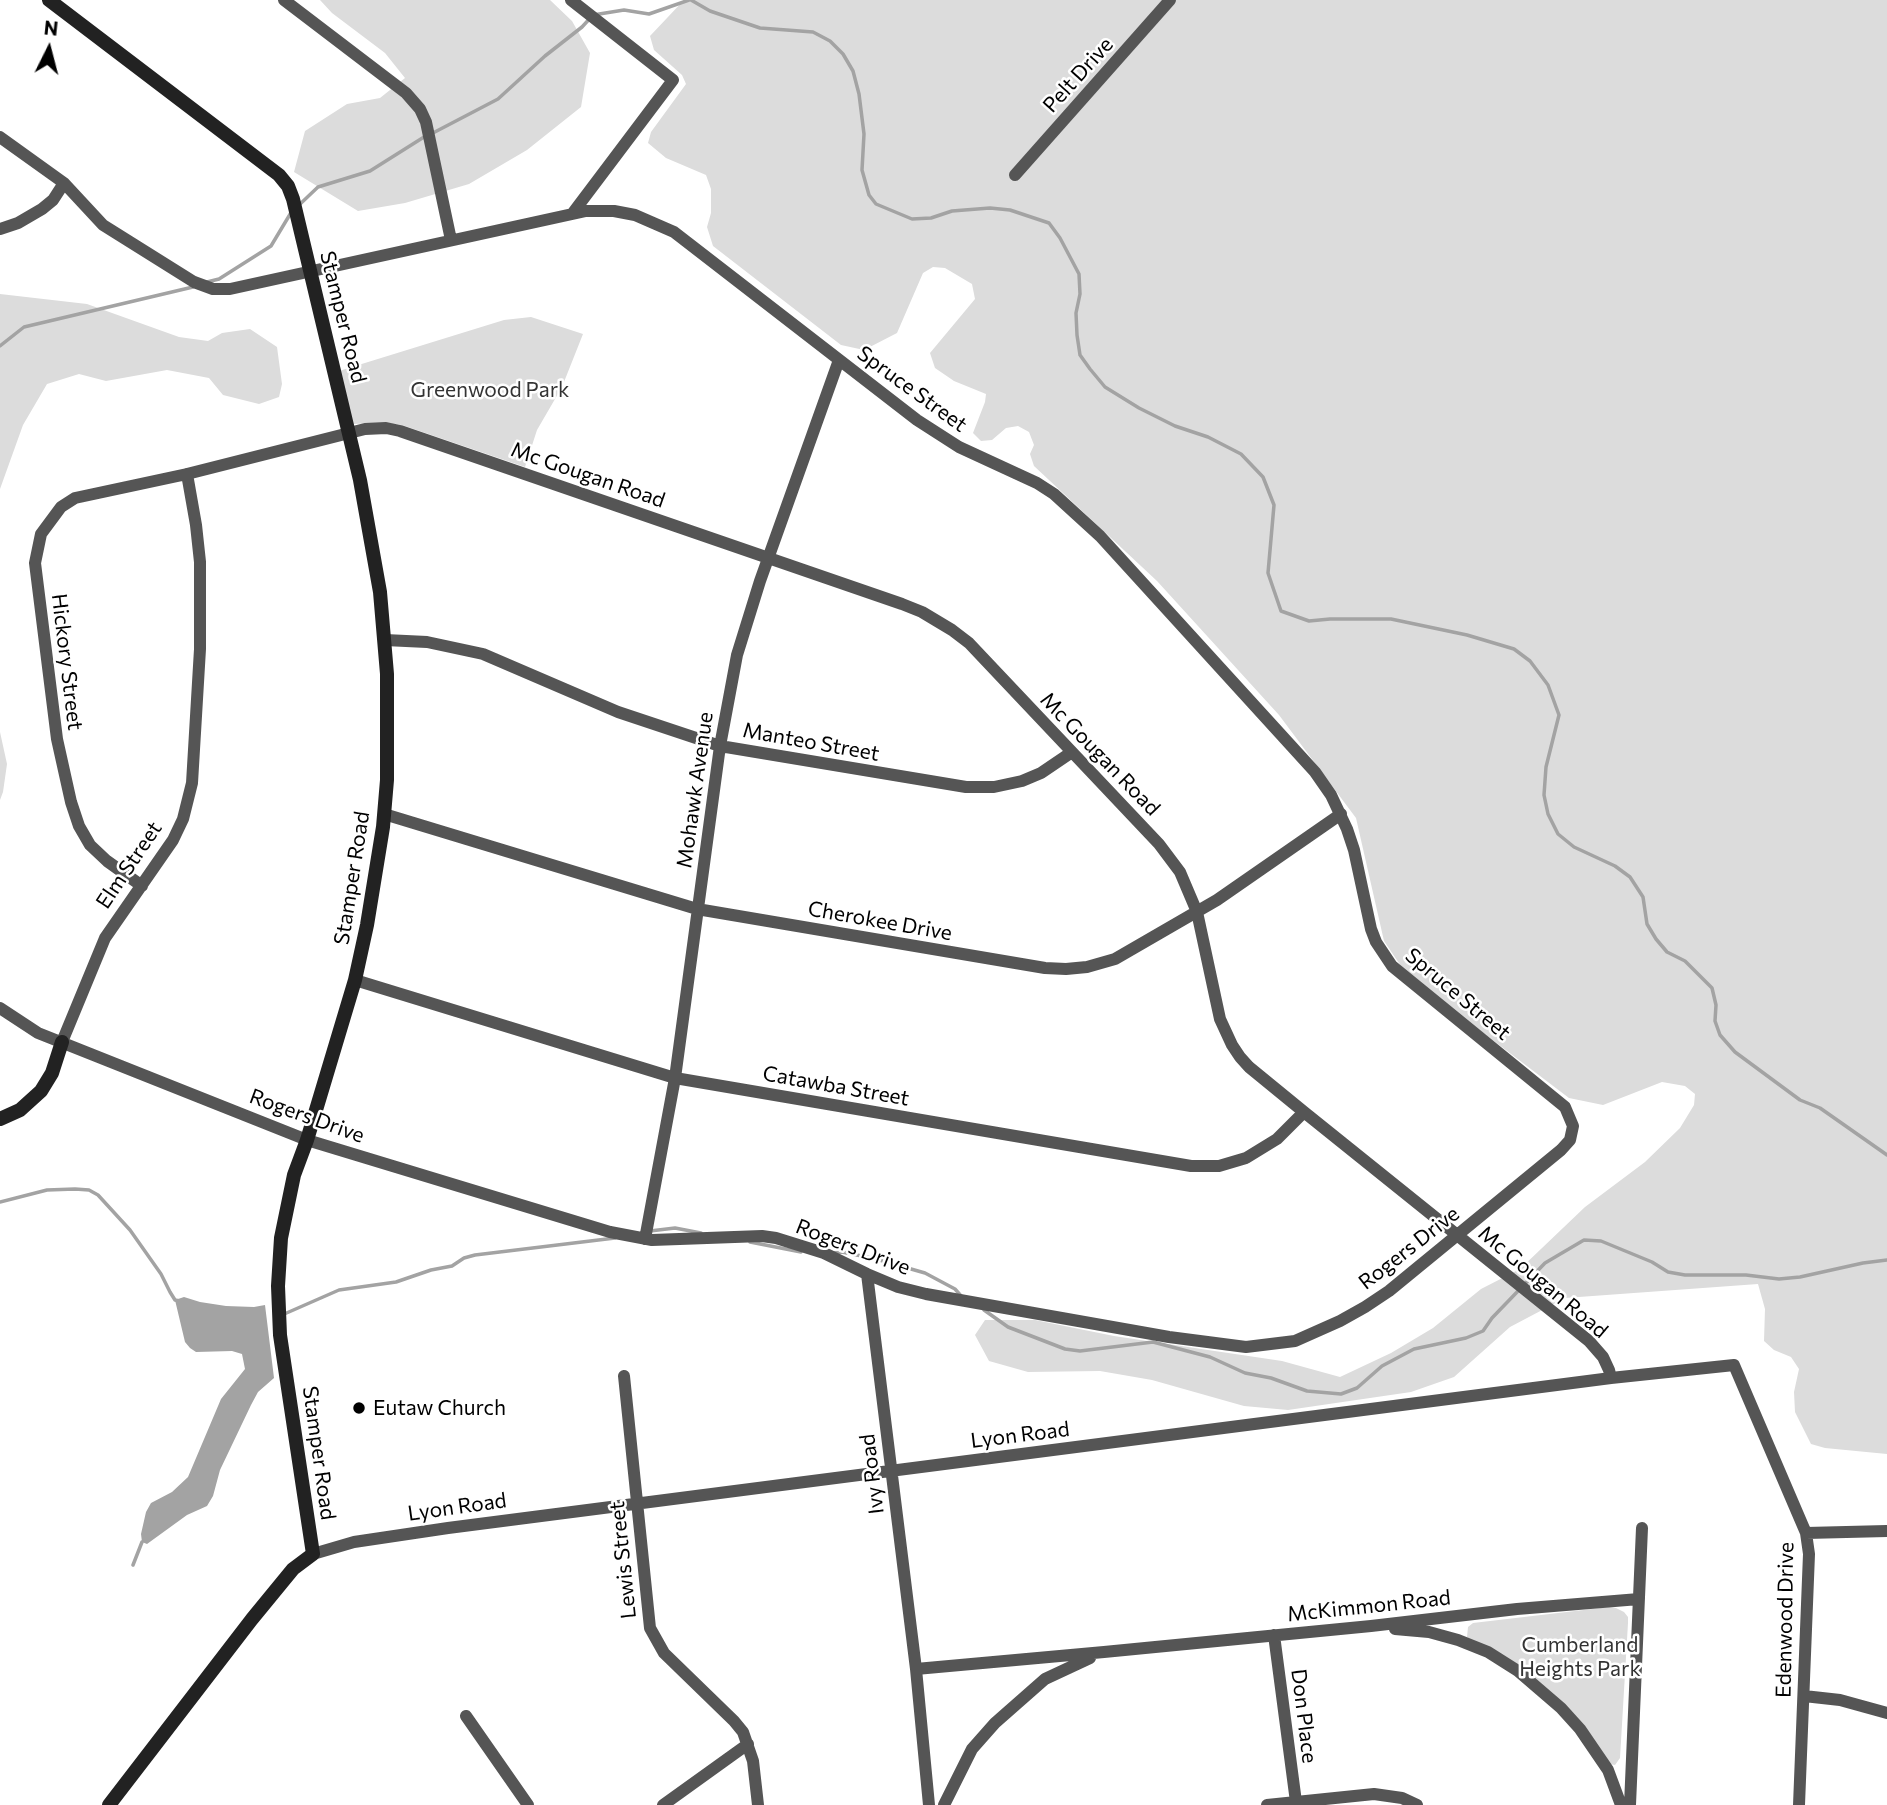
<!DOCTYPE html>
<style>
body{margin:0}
#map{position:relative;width:1887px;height:1805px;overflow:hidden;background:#fff;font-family:Commissioner,sans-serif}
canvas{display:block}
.north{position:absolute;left:14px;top:14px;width:70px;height:70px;-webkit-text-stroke:5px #fff;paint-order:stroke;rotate:6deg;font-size:19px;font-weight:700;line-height:28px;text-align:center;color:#000}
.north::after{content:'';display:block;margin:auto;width:24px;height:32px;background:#000;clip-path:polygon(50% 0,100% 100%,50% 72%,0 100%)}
</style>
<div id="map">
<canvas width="1887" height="1805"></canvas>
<div class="north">N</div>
</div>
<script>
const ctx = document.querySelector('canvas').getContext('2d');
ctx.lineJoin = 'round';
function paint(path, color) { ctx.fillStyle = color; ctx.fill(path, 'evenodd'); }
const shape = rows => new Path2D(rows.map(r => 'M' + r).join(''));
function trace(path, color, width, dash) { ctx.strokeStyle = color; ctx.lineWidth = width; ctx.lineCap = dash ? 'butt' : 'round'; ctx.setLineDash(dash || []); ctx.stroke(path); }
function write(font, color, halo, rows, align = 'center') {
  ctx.font = font + ' Commissioner,sans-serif'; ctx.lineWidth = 5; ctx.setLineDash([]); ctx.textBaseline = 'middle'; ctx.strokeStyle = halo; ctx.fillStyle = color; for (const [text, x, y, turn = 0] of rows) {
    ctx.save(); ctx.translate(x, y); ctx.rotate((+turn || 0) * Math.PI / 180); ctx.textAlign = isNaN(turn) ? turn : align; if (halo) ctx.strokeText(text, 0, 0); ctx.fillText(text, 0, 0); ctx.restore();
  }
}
paint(shape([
 [320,0,550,0,572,21,590,53,581,107,527,150,469,184,405,203,358,211,294,172,305,131,347,104,380,98,405,78,385,53,332,13],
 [684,0,1887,0,1887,1454,1825,1448,1811,1444,1795,1412,1794,1392,1799,1369,1791,1357,1774,1350,1764,1341,1765,1309,1758,1284,1565,1298,1510,1327,1454,1377,1411,1392,1288,1410,1244,1406,1152,1380,1100,1371,1028,1372,989,1361,975,1335,985,1320,1035,1320,1114,1336,1282,1361,1340,1377,1391,1353,1433,1328,1481,1289,1520,1269,1585,1207,1645,1162,1680,1128,1694,1105,1695,1094,1685,1086,1662,1082,1603,1105,1569,1098,1407,975,1384,941,1356,818,1279,715,1157,581,1034,466,1030,454,1034,445,1029,432,1018,426,1006,428,992,440,981,441,973,433,985,402,986,394,954,381,935,368,930,353,975,299,972,284,945,268,933,267,923,273,897,333,864,350,841,345,713,246,707,227,711,213,711,189,706,175,666,158,648,143,651,132,686,84,682,75,654,50,650,36],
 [0,294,87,304,179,337,208,341,222,333,250,329,277,347,282,384,279,397,259,404,223,395,209,378,167,370,106,381,79,374,47,384,23,425,0,489],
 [531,317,583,334,562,387,537,430,525,467,402,425,379,423,353,424,339,371,504,320],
 [0,732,7,764,3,792,0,800],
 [1609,1607,1616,1608,1624,1612,1628,1617,1628,1623,1620,1758,1615,1765,1604,1763,1590,1737,1467,1637,1468,1627,1473,1623]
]), '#dcdcdc');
paint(shape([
 [184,1297,200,1302,226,1306,254,1307,265,1305,274,1378,258,1392,251,1405,220,1470,213,1496,207,1506,187,1515,147,1544,142,1542,141,1534,146,1512,151,1503,172,1492,188,1477,221,1399,245,1369,242,1354,232,1351,196,1352,190,1348,185,1342,175,1300]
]), '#a3a3a3');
trace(shape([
 [691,0,710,11,760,28,813,32,830,41,843,54,853,71,859,94,864,134,862,170,869,195,876,204,912,219,931,218,952,211,990,208,1010,210,1049,223,1060,238,1079,274,1080,294,1076,313,1077,335,1080,355,1090,369,1105,387,1139,408,1175,426,1208,437,1241,454,1263,477,1274,505,1268,573,1281,611,1309,621,1330,619,1391,619,1467,635,1514,649,1530,661,1548,685,1559,715,1546,767,1544,795,1548,814,1558,834,1574,847,1615,866,1630,877,1643,897,1647,924,1656,939,1667,952,1685,961,1712,988,1716,1005,1715,1021,1720,1035,1735,1052,1800,1100,1820,1108,1887,1155],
 [431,134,498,99,545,56,582,27,593,15,624,10,649,14,689,0],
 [298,206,318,187,370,171,424,137],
 [207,282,219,279,271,246,292,211],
 [0,346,24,327,193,287],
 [0,1202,47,1190,75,1189,89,1190,98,1195,130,1230,161,1274,170,1292,175,1300,180,1301],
 [650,1231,675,1228,701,1233],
 [750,1242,801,1252],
 [833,1253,842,1252,876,1259,925,1273,955,1289,962,1297],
 [984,1310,1008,1327,1065,1349,1080,1351,1153,1342,1210,1357,1245,1373,1271,1378,1307,1391,1341,1394,1357,1388,1382,1366,1414,1349,1466,1338,1483,1331,1492,1318,1545,1263,1584,1240,1601,1241,1652,1262,1668,1272,1685,1275,1746,1275,1779,1279,1800,1277,1863,1263,1887,1260],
 [282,1315,339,1290,396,1282,431,1270,452,1266,464,1258,475,1255,615,1238],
 [133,1565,142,1542]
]), '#a3a3a3', 3.5);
trace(shape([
 [284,0,406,93,420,109,426,122,451,240],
 [571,0,673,80,572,214],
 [0,137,64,183,103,225,194,282,213,289,230,289,586,211,614,211,635,215,674,232,917,420,959,447,1037,483,1054,494,1100,536,1315,772,1331,795,1347,829,1354,850,1371,929,1376,942,1392,966,1565,1107,1573,1126,1570,1140,1561,1150,1389,1291,1365,1307,1340,1321,1295,1341,1246,1347,1169,1337,926,1294,898,1287,867,1274,824,1253,776,1238,762,1236,652,1240,610,1232,307,1140,38,1033,0,1008],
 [1015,175,1170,0],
 [0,229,18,223,42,209,53,200,64,183],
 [385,640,427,642,483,654,618,712,720,746,966,787,994,787,1022,781,1041,773,1072,752],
 [384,814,697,909,1045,968,1066,969,1087,967,1115,959,1217,900,1341,814],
 [142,886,107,861,90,845,79,826,71,802,57,739,35,563,41,534,61,507,75,498,187,474,365,429,386,428,400,431,902,604,922,612,952,630,969,643,1159,844,1180,872,1197,912,1220,1019,1232,1045,1240,1057,1249,1067,1304,1112,1589,1341,1603,1357,1609,1370,1611,1378],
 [355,980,675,1078,1191,1166,1219,1166,1246,1158,1277,1139,1304,1112],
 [62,1042,105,938,173,840,183,819,192,783,200,649,200,562,196,525,187,474],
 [645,1239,675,1078,720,746,737,655,760,581,839,360],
 [867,1274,916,1669,929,1805],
 [624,1376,650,1628,664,1653,734,1721,743,1732,753,1761,758,1805],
 [1806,1533,1887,1531],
 [313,1554,354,1542,448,1528,1611,1378,1734,1365,1806,1533,1809,1554,1799,1805],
 [1395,1629,1429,1632,1458,1640,1488,1652,1518,1671,1561,1708,1580,1729,1608,1770,1621,1805],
 [1274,1635,1296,1802],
 [916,1669,1104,1652,1371,1626,1517,1609,1639,1599],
 [1804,1696,1840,1700,1887,1713],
 [466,1716,528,1805],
 [663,1805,748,1744],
 [944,1805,972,1749,995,1723,1045,1679,1090,1658],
 [1267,1805,1374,1794,1402,1798,1417,1805],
 [1630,1805,1642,1528]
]), '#555', 12);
trace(shape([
 [49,0,279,175,288,186,293,199,360,480,380,592,387,674,387,780,383,827,367,925,355,980,307,1140,294,1175,281,1238,278,1286,280,1335,313,1554,293,1569,252,1619,109,1805],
 [0,1119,20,1110,41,1091,52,1073,62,1042]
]), '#222', 14);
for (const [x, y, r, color] of [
 [359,1408,7,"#000"]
]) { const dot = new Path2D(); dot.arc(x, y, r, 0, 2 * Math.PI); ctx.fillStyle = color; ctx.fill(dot); trace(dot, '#fff', 2.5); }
write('21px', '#000', '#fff', [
 ["Pelt Drive",1078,75,-48],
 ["Stamper Road",343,317,76],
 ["Spruce Street",912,389,36],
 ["Mc Gougan Road",588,475,19],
 ["Hickory Street",67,662,83],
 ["Manteo Street",811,742,10],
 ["Mc Gougan Road",1100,754,46],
 ["Mohawk Avenue",695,790,-82],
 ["Elm Street",129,865,-56],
 ["Stamper Road",352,878,-81],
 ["Cherokee Drive",880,921,10],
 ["Spruce Street",1458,994,40],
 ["Catawba Street",836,1086,10],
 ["Rogers Drive",307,1116,20],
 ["Rogers Drive",853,1247,21],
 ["Rogers Drive",1409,1248,-38],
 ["Mc Gougan Road",1543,1282,40],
 ["Lyon Road",1020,1435,-7],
 ["Stamper Road",319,1453,82],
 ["Ivy Road",872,1474,-97],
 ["Lyon Road",457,1507,-8],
 ["Lewis Street",623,1560,-96],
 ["McKimmon Road",1369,1606,-6],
 ["Edenwood Drive",1785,1620,-89],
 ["Don Place",1304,1716,83]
]);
write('21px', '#333', '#fff', [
 ["Greenwood Park",490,390],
 ["Cumberland",1580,1645],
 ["Heights Park",1580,1669]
]);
write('21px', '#000', '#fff', [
 ["Eutaw Church",373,1408]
], 'left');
</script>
